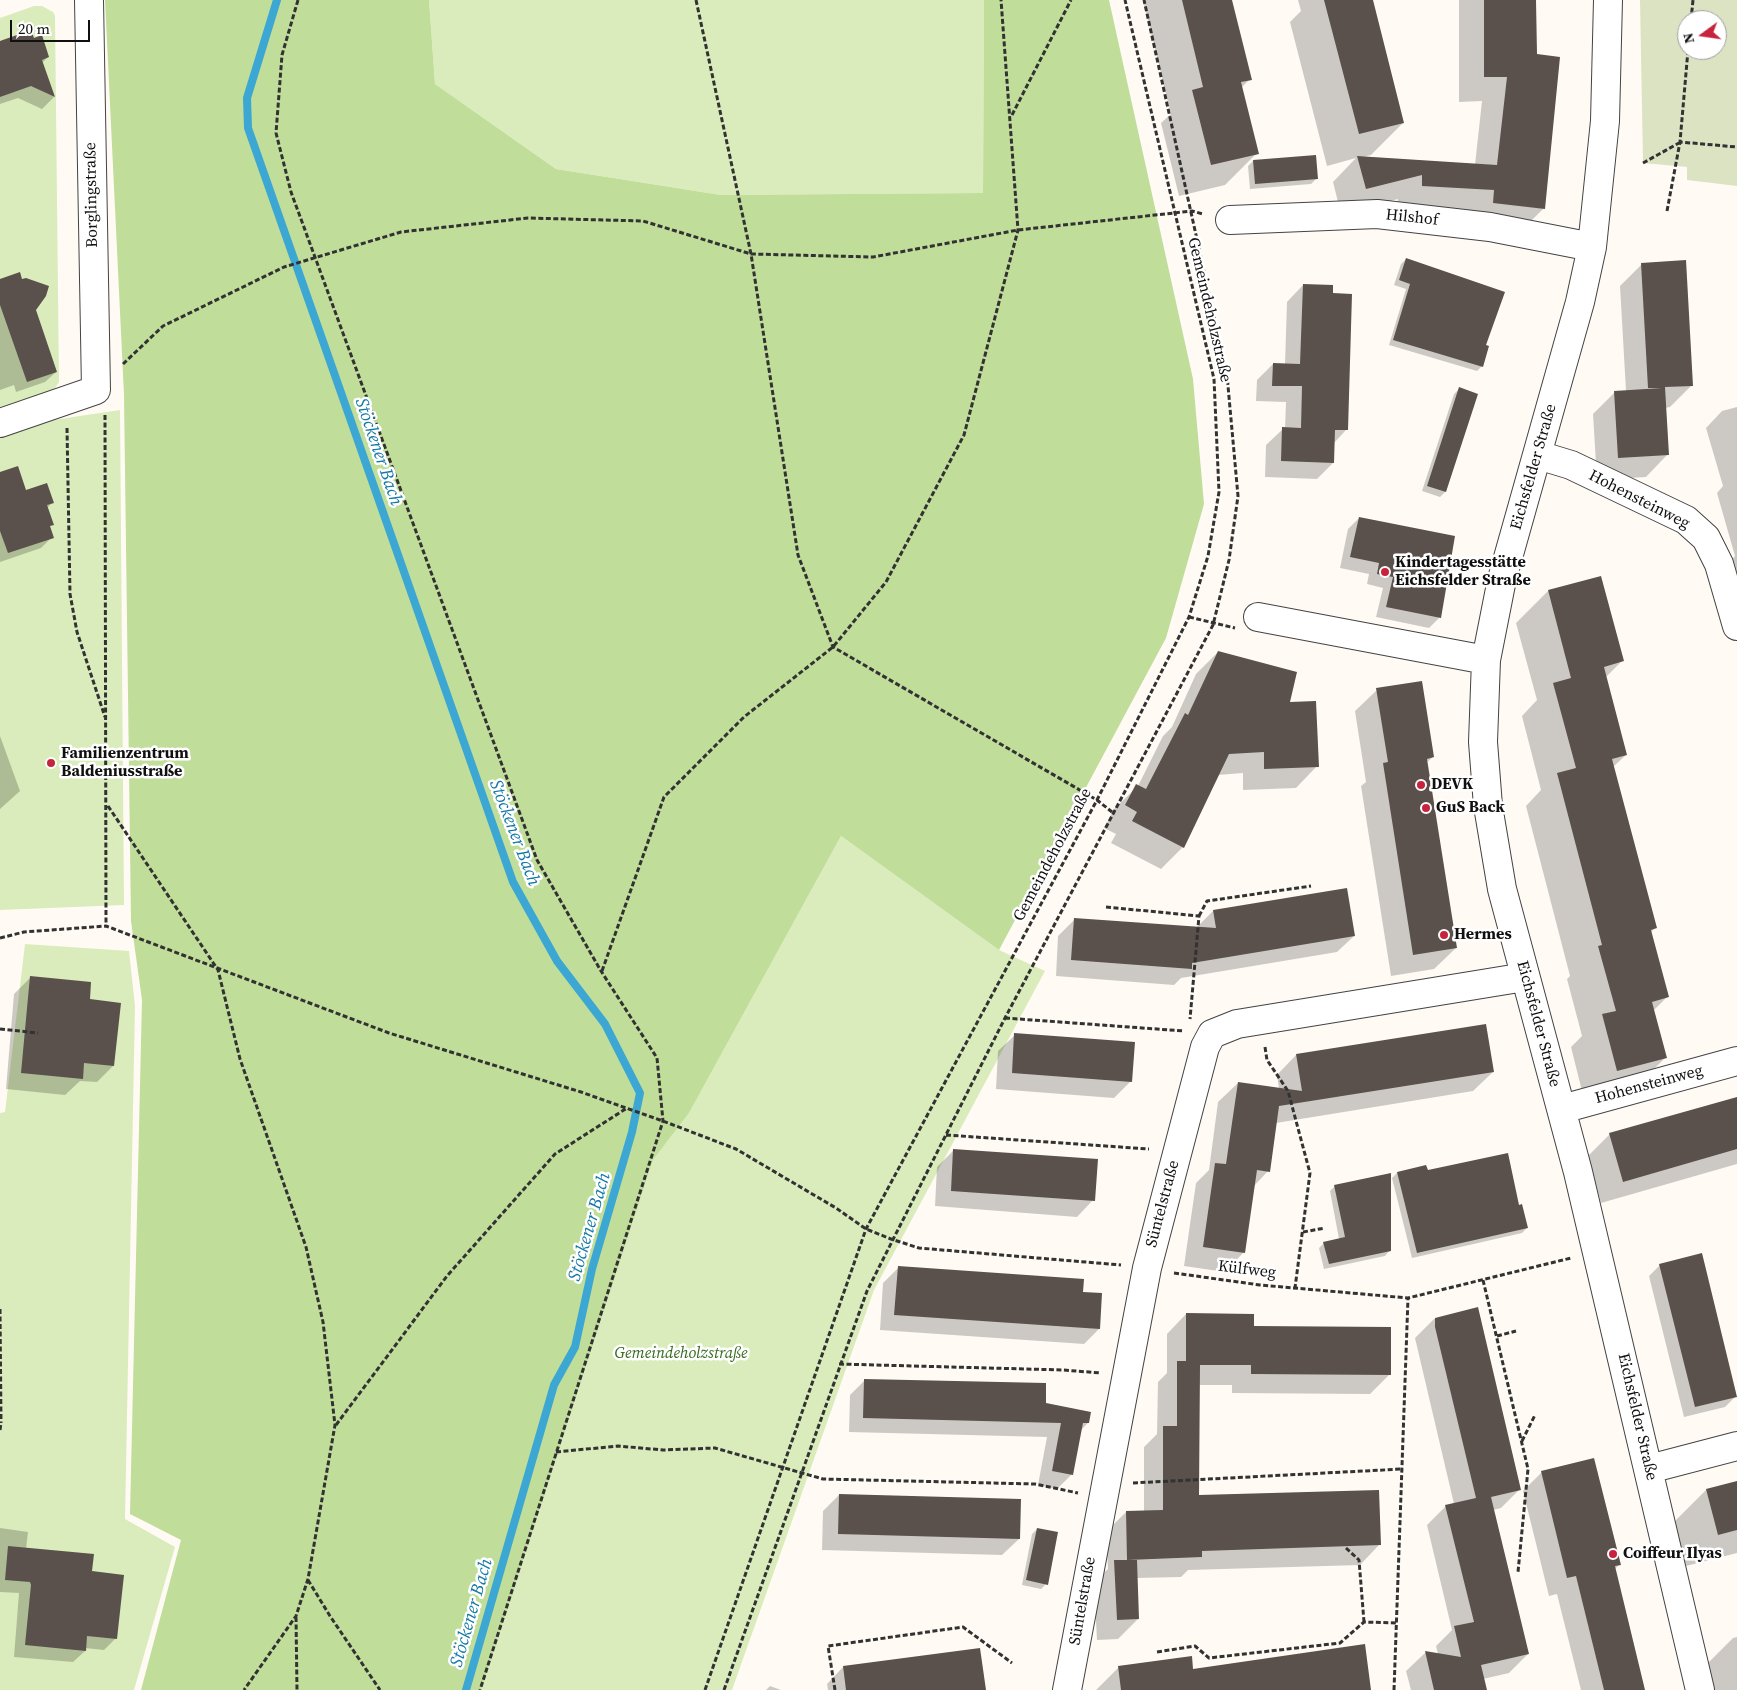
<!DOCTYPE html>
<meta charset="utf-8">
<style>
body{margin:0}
#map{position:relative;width:1737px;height:1690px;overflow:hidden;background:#fffbf4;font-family:"Source Serif 4",serif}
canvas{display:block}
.north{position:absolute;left:1677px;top:10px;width:50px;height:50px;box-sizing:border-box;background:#fff;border:1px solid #9f9f9f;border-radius:50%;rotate:256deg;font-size:14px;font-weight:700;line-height:20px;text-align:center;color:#101010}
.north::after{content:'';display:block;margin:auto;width:18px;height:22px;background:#c6233d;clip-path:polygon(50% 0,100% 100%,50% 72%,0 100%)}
.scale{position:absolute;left:10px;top:20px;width:80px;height:22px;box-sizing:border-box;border:2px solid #101010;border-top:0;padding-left:6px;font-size:15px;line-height:18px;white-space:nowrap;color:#101010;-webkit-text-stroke:4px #fff;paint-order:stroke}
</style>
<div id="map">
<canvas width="1737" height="1690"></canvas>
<div class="north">N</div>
<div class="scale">20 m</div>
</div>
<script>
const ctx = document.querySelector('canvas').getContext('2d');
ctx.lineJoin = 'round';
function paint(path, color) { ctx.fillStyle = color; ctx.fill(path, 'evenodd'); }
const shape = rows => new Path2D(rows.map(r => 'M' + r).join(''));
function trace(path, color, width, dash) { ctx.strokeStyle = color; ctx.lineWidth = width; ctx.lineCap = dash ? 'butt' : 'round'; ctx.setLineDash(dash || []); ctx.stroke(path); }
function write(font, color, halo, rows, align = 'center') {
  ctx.font = font + ' "Source Serif 4",serif'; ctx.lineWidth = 5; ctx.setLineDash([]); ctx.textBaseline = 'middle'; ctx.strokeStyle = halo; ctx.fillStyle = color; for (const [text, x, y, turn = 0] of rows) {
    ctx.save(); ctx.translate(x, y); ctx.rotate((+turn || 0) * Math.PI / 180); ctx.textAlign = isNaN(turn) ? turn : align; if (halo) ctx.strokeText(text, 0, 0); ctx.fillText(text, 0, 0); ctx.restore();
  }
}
paint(shape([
 [429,0,984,0,983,193,721,195,556,169,435,84],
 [34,6,42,6,53,12,55,16,59,382,53,391,0,410,0,18],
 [120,410,124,905,0,910,0,438,53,420],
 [841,836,999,950,1045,971,874,1290,732,1690,481,1690,653,1160,689,1113],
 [25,944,129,951,135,1006,125,1519,175,1547,134,1690,0,1690,0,1113,5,1112]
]), '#daecbb');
paint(shape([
 [105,0,429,0,435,84,556,169,721,195,983,193,984,0,1109,0,1193,379,1204,504,1166,638,999,950,841,836,689,1113,653,1160,481,1690,141,1690,181,1540,130,1514,142,1000,131,921,124,395]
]), '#c0dd9a');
paint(shape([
 [1640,0,1737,0,1737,186,1687,180,1687,167,1643,163],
 [1687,20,1717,20,1717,50,1687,50]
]), '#dce3c3');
paint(shape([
 [1143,0,1231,0,1250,79,1241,88,1257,153,1225,185,1179,196,1161,123,1171,114],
 [1298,0,1371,0,1403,123,1371,155,1363,157,1475,165,1482,101,1459,102,1459,0,1534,0,1544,208,1518,234,1397,210,1398,199,1341,214,1333,182,1356,158,1327,166,1290,22,1301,11],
 [33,39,48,57,42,63,54,97,42,109,18,98,0,104,0,42],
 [1253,161,1316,179,1311,184,1250,189,1248,166],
 [1406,259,1484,346,1482,366,1477,371,1389,345,1406,289,1394,285,1401,264],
 [1642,264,1692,385,1670,407,1665,408,1667,455,1646,477,1597,480,1593,414,1615,392,1626,391,1620,286],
 [0,280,35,310,56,372,45,382,16,392,14,385,0,390],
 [1303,285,1346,430,1334,443,1333,463,1317,479,1265,477,1266,445,1283,429,1285,429,1286,402,1256,401,1257,380,1273,364,1285,364,1287,302],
 [1459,389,1445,492,1440,497,1422,491,1454,394],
 [1737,407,1737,587,1730,562,1735,556,1717,493,1723,486,1706,428,1722,411],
 [0,473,25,491,52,503,47,508,52,524,49,527,52,537,41,548,0,562],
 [1359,518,1440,617,1429,628,1376,617,1383,588,1367,584,1369,574,1340,568,1348,529],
 [1548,591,1622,661,1605,678,1626,755,1613,767,1655,928,1650,933,1667,997,1653,1011,1665,1058,1633,1090,1585,1103,1571,1047,1582,1036,1567,979,1570,976,1526,806,1541,790,1522,716,1537,700,1516,623],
 [1218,652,1288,703,1317,766,1296,788,1243,790,1243,773,1218,775,1183,847,1161,869,1111,843,1116,834,1104,828,1115,808,1138,786,1163,736,1172,727,1196,674],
 [1377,690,1433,757,1426,763,1456,948,1434,969,1391,976,1361,786,1366,782,1355,711],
 [0,736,20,791,0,809],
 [1213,911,1354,936,1337,952,1181,978,1174,985,1056,976,1058,936,1074,920,1196,928],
 [31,977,88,1000,113,1066,97,1082,80,1081,65,1095,6,1089,14,994],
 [1015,1035,1131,1081,1114,1098,996,1089,998,1051],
 [1296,1055,1493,1072,1473,1091,1276,1123,1268,1171,1254,1186,1244,1252,1225,1272,1184,1266,1196,1183,1209,1170,1218,1102,1238,1083,1279,1089,1277,1075],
 [1737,1098,1737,1164,1601,1203,1588,1156,1610,1134],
 [954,1150,1093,1200,1077,1217,935,1206,937,1167],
 [1427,1172,1518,1207,1527,1228,1522,1233,1412,1258,1392,1178,1397,1173],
 [1335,1186,1390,1250,1385,1256,1324,1269,1319,1248,1324,1243,1339,1239,1330,1191],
 [1660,1265,1736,1396,1725,1407,1684,1417,1649,1276],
 [898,1268,1082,1293,1099,1329,1084,1344,880,1330,883,1283],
 [1477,1309,1520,1489,1501,1508,1493,1510,1528,1654,1509,1673,1483,1679,1485,1690,1411,1690,1406,1671,1425,1653,1438,1654,1436,1646,1452,1630,1427,1525,1446,1506,1454,1504,1415,1338,1434,1319],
 [1186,1314,1253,1327,1390,1374,1370,1394,1232,1393,1232,1385,1199,1385,1198,1496,1379,1545,1360,1565,1188,1570,1181,1577,1136,1578,1138,1619,1118,1639,1097,1640,1094,1582,1108,1569,1106,1532,1126,1512,1144,1512,1144,1447,1157,1434,1158,1382,1167,1373,1167,1334],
 [865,1380,1045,1404,1088,1423,1080,1431,1072,1474,1057,1489,1038,1485,1047,1437,849,1432,850,1395],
 [1542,1472,1619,1565,1615,1569,1641,1690,1581,1690,1557,1594,1549,1596,1523,1491],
 [1737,1482,1737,1553,1686,1566,1674,1522,1706,1490],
 [839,1495,1019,1539,1002,1555,822,1550,823,1511],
 [0,1528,28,1532,26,1549,91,1573,116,1638,104,1650,85,1648,85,1651,73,1662,14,1657,19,1593,0,1592],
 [1037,1529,1046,1584,1041,1589,1022,1585,1032,1534],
 [1737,1637,1737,1690,1707,1690,1701,1670,1733,1638],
 [979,1649,985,1690,828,1690,827,1684,843,1667],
 [1190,1657,1192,1670,1370,1690,1096,1690,1118,1668],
 [770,1686,781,1690,766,1690]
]), '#0003');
trace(shape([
 [277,0,247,98,248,128,513,882,557,961,605,1024,640,1093,632,1132,592,1269,575,1347,554,1385,466,1690]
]), '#3ba7d2', 8);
paint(shape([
 [1182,0,1232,0,1252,80,1241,82,1259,154,1211,165,1192,90,1203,87],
 [1324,0,1373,0,1404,123,1359,134],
 [1484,0,1536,0,1537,54,1560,57,1545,209,1493,203,1494,190,1422,186,1422,175,1366,189,1357,156,1497,165,1507,77,1484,77],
 [31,30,34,38,42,35,49,57,42,60,55,97,31,86,0,97,0,41],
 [1316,155,1318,179,1255,184,1253,160],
 [1406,258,1505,292,1486,345,1489,346,1483,367,1393,340,1410,284,1399,280],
 [1686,260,1693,386,1665,387,1669,455,1618,458,1614,391,1662,388,1648,388,1641,263],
 [20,272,22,279,26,278,49,286,46,296,36,310,57,372,27,382,0,305,0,279],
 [1303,284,1333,285,1333,293,1352,294,1348,430,1335,430,1334,463,1281,461,1282,427,1301,428,1302,386,1272,386,1273,363,1300,364],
 [1459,387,1478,394,1446,492,1427,486],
 [18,466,26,490,47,483,54,503,47,505,54,525,50,526,54,538,8,553,0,531,0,472],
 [1359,517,1455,536,1441,618,1386,607,1393,577,1377,574,1379,563,1350,557],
 [1601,576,1624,661,1604,667,1627,755,1612,759,1657,928,1651,930,1669,997,1652,1002,1667,1058,1617,1071,1602,1014,1616,1011,1598,946,1602,945,1557,773,1576,768,1553,683,1571,678,1548,590],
 [1218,651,1297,672,1290,702,1316,701,1319,767,1264,769,1264,752,1229,754,1184,848,1132,821,1137,812,1125,805,1136,784,1146,789,1185,713,1188,715],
 [1422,681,1434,757,1427,759,1457,948,1413,955,1383,763,1388,762,1376,688],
 [1347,888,1355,936,1192,963,1192,969,1071,960,1074,918,1216,928,1213,910],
 [30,976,91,982,90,999,121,1003,114,1066,84,1063,83,1079,21,1073],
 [1486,1024,1494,1072,1279,1106,1270,1172,1257,1170,1245,1253,1203,1247,1215,1163,1226,1164,1238,1082,1302,1091,1296,1054],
 [1014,1033,1135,1042,1132,1082,1012,1073],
 [1737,1097,1737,1149,1623,1182,1609,1133],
 [953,1149,1098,1159,1095,1201,951,1191],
 [1508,1153,1519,1205,1522,1204,1528,1228,1417,1253,1397,1172,1426,1165,1428,1170],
 [1391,1173,1391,1251,1329,1264,1323,1242,1345,1237,1334,1185],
 [1702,1253,1737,1397,1695,1407,1659,1264],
 [898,1266,1084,1279,1083,1292,1102,1293,1100,1329,894,1315],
 [1478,1307,1521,1490,1491,1497,1529,1654,1481,1665,1487,1690,1434,1690,1425,1651,1461,1657,1454,1626,1474,1622,1445,1505,1476,1498,1435,1327,1435,1318],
 [1186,1313,1254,1314,1254,1326,1391,1327,1391,1375,1251,1374,1251,1365,1200,1365,1199,1495,1379,1490,1381,1545,1202,1551,1202,1557,1127,1560,1126,1511,1163,1510,1163,1426,1177,1426,1177,1361,1186,1361],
 [864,1379,1046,1383,1046,1403,1091,1412,1089,1423,1083,1423,1073,1475,1052,1471,1061,1423,863,1418],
 [1594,1458,1621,1565,1615,1566,1645,1690,1604,1690,1576,1576,1567,1578,1541,1471],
 [1737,1481,1737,1530,1718,1535,1706,1489],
 [839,1494,1021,1499,1020,1539,838,1534],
 [1037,1528,1058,1532,1048,1585,1026,1580],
 [8,1546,94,1554,92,1571,124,1575,117,1639,87,1636,86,1651,25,1645,31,1585,30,1582,5,1580],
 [1114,1560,1137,1560,1139,1619,1117,1620],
 [1365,1644,1371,1690,1121,1690,1118,1666,1192,1656,1193,1669],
 [980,1648,986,1690,846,1690,843,1666]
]), '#5a504c');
const minor = shape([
 [1608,0,1605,121,1592,247,1580,302,1502,579,1486,660,1483,742,1488,806,1502,889,1578,1172,1700,1690],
 [1230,220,1377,214,1490,227,1592,247],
 [0,423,96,390,89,0],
 [1538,455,1571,465,1686,520,1706,538,1719,564,1737,626],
 [1258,617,1486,660],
 [1562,1109,1737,1061],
 [1649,1469,1737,1446],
 [1067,1690,1147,1268,1205,1047,1212,1034,1237,1024,1525,977]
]);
trace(minor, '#434343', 30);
trace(shape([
 [298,0,282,55,276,133,291,192,537,860,601,971,657,1058,663,1121,480,1690],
 [696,0,751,254,798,555,833,647,1097,800,1112,812],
 [1691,20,1693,0],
 [1688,50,1680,142,1737,147],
 [1012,115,1071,0],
 [1643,163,1679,143],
 [1667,211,1680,142],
 [123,364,163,326,284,267,401,232,528,218,643,221,751,254,873,257,1018,230,1192,211,1203,214],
 [105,415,106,926],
 [67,428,70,594,77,632,105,717],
 [1189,617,1235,628],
 [108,806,218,970,240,1059,306,1247,323,1322,335,1425,308,1579,296,1616,244,1690],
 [1106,907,1199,916,1190,1019],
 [1199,916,1207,901,1311,886],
 [0,938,24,932,106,926,389,1033,581,1092,663,1121,736,1149,836,1208,866,1229,891,1239,919,1248,1121,1265],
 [602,971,664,797,744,717,833,647,886,582,964,435,1018,230,1001,0],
 [1005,1018,1184,1031],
 [0,1029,38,1033],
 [1265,1047,1267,1060,1288,1091,1310,1173,1295,1288],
 [946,1135,1149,1149],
 [1303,1232,1325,1228],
 [1174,1273,1260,1285,1408,1298,1571,1258],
 [1483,1280,1528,1469,1518,1572],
 [0,1309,1,1423],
 [1497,1336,1516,1331],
 [839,1364,1063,1370,1101,1373],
 [336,1425,447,1276,555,1154,627,1108],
 [0,1430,1,1423],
 [1522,1441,1535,1415],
 [556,1452,618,1446,663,1450,715,1448,823,1479,1035,1484,1078,1493],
 [1133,1483,1402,1469],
 [1346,1548,1359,1560,1364,1622],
 [308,1580,330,1616,380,1690],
 [296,1617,297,1690],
 [1157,1652,1195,1646,1209,1658,1340,1643,1364,1622,1397,1623],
 [705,1690,866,1229,1097,800,1189,617,1208,556,1219,492,1214,379,1125,0],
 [724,1690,867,1291,1005,1018,1213,625,1229,560,1238,496,1227,375,1144,0],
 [835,1690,828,1646,963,1627,1012,1663],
 [1394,1690,1408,1298]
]), '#323232', 3, [5, 2.5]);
trace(minor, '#fff', 28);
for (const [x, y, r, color] of [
 [1385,572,5,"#c6233d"],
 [51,763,5,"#c6233d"],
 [1421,785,5,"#c6233d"],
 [1426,808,5,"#c6233d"],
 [1444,935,5,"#c6233d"],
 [1613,1554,5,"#c6233d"]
]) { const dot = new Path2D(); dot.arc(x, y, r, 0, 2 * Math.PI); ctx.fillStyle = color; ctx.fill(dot); trace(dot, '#fff', 2); }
write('16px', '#101010', '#fff', [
 ["Borglingstraße",92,195,-91],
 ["Hilshof",1412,218,6],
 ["Gemeindeholzstraße",1209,310,77],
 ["Eichsfelder Straße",1534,467,-74],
 ["Hohensteinweg",1639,500,27],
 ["Gemeindeholzstraße",1053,855,-62],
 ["Eichsfelder Straße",1538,1024,75],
 ["Hohensteinweg",1649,1085,-15],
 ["Süntelstraße",1163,1204,-75],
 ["Külfweg",1247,1270,7],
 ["Eichsfelder Straße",1637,1417,77],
 ["Süntelstraße",1083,1601,-80]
]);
write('bold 16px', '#101010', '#fff', [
 ["Kindertagesstätte",1395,563],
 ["Eichsfelder Straße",1395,581],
 ["Familienzentrum",61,754],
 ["Baldeniusstraße",61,772],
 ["DEVK",1431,785],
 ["GuS Back",1436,808],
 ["Hermes",1454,935],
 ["Coiffeur Ilyas",1623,1554]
], 'left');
write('italic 16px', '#366b1d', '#fff', [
 ["Gemeindeholzstraße",681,1354]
]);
write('italic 18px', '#1478a8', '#fff', [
 ["Stöckener Bach",378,452,71],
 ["Stöckener Bach",514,833,69],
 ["Stöckener Bach",590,1227,-74],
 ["Stöckener Bach",472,1613,-74]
]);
</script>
